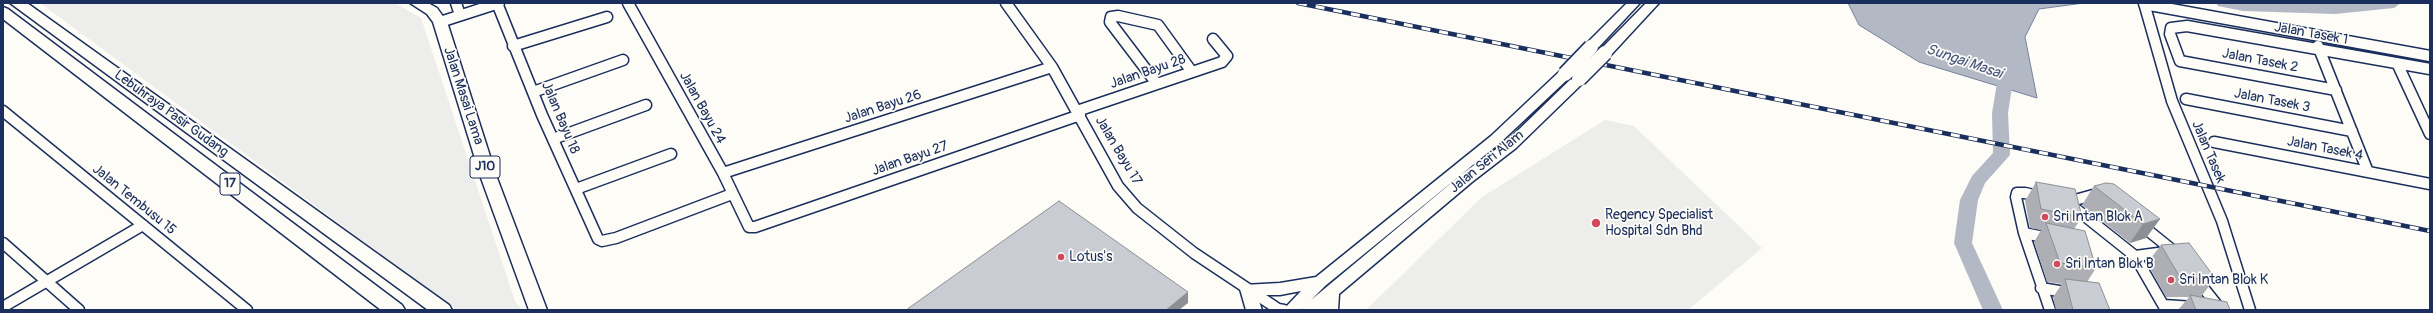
<!DOCTYPE html>
<style>
body{margin:0}
#map{position:relative;width:2433px;height:313px;overflow:hidden;background:#fdfcf7;font-family:Pangolin,sans-serif}
canvas{display:block}
.frame{position:absolute;inset:0;border:4px solid #1b2f5e;pointer-events:none}
</style>
<div id="map">
<canvas width="2433" height="313"></canvas>
<div class="frame"></div>
</div>
<script>
const ctx = document.querySelector('canvas').getContext('2d');
ctx.lineJoin = 'round';
function paint(path, color) { ctx.fillStyle = color; ctx.fill(path, 'evenodd'); }
const shape = rows => new Path2D(rows.map(r => 'M' + r).join(''));
function trace(path, color, width, dash) { ctx.strokeStyle = color; ctx.lineWidth = width; ctx.lineCap = dash ? 'butt' : 'round'; ctx.setLineDash(dash || []); ctx.stroke(path); }
function write(font, color, halo, rows, align = 'center') {
  ctx.font = font + ' Pangolin,sans-serif'; ctx.lineWidth = 3.5; ctx.setLineDash([]); ctx.textBaseline = 'middle'; ctx.strokeStyle = halo; ctx.fillStyle = color; for (const [text, x, y, turn = 0] of rows) {
    ctx.save(); ctx.translate(x, y); ctx.rotate((+turn || 0) * Math.PI / 180); ctx.textAlign = isNaN(turn) ? turn : align; if (halo) ctx.strokeText(text, 0, 0); ctx.fillText(text, 0, 0); ctx.restore();
  }
}
paint(shape([
 [40,3,395,3,421,18,515,301,522,310,457,310],
 [1605,120,1634,126,1762,248,1688,310,1366,310,1482,197]
]), '#edeeec');
const water = shape([
 [1848,3,2084,3,2039,9,2025,37,2037,98,1919,62,1859,25,1848,3]
]);
paint(water, '#b3b8c5');
trace(water, '#76819c', 1);
paint(shape([
 [2216,3,2335,4,2401,3,2394,8,2335,14,2243,11,2218,6,2216,3],
 [2001,68,2014,71,2016,75,2013,80,2008,113,2010,155,1985,183,1978,200,1972,243,2003,310,1983,310,1954,243,1960,200,1972,176,1993,153,1992,113,1998,77,1993,73,1995,69,2001,68]
]), '#b3b8c5');
const minor = shape([
 [456,3,460,15],
 [497,3,542,115,598,239,602,241,616,238,732,194],
 [628,3,723,173,749,227,755,227,1080,115],
 [1006,3,1052,67,1118,186,1137,208,1194,253,1278,309,1284,310],
 [2144,3,2172,101,2222,221,2250,310],
 [2144,4,2430,56],
 [440,22,499,3],
 [513,46,607,17],
 [2318,46,2368,172],
 [2397,63,2430,134],
 [1157,84,1110,22,1111,17,1118,16,1158,25,1192,72],
 [2336,90,2180,61,2170,34,2171,28,2187,26,2430,69],
 [533,92,623,60],
 [2186,99,2352,131],
 [3,111,247,310],
 [1077,111,1222,62,1227,56,1213,39],
 [553,139,646,105],
 [2214,142,2430,184],
 [723,173,1052,67],
 [576,189,671,154],
 [2043,197,2025,193,2017,193,2016,197,2024,233,2050,310],
 [2068,202,2093,195,2101,196],
 [2071,205,2135,256,2166,310],
 [2140,224,2176,253],
 [2024,233,2049,238],
 [3,243,79,310],
 [2135,256,2166,252],
 [2198,281,2221,310],
 [2041,288,2071,293],
 [2164,305,2194,307],
 [3,307,143,225]
]);
const secondary = shape([
 [1627,3,1640,3,1596,50,1586,50,1585,47,1586,44,1627,3],
 [1646,3,1659,3,1610,56,1600,56,1599,53,1600,50,1646,3],
 [1565,70,1572,74,1570,77,1501,142,1325,286,1311,300,1462,174,1506,142,1574,76,1584,76,1586,79,1584,82,1516,148,1472,182,1339,294,1338,310,1302,310,1303,308,1301,310,1283,310,1301,291,1280,295,1257,295,1262,310,1246,310,1240,289,1243,285,1280,283,1316,277,1491,136,1560,71,1565,70]
]);
const primary = shape([
 [410,3,428,3,437,8,447,22,497,178,547,310,529,310,481,178,433,22,427,14,410,3]
]);
const trunk = shape([
 [10,3,27,3,449,305,452,310,428,310,10,3],
 [3,7,8,9,402,305,405,310,381,310,3,19,3,7]
]);
trace(minor, '#1b2f5e', 13);
trace(secondary, '#1b2f5e', 3);
trace(primary, '#1b2f5e', 3);
trace(trunk, '#1b2f5e', 3);
trace(minor, '#fdfcf7', 10);
paint(secondary, '#fdfcf7');
paint(primary, '#fdfcf7');
paint(trunk, '#fdfcf7');
const rail = shape([
 [1298,3,2430,231]
]);
trace(rail, '#1b2f5e', 4.5);
trace(rail, '#fdfcf7', 3, [9]);
const secondaryBridge = shape([
 [1565,74,1591,47],
 [1579,79,1605,53]
]);
trace(secondaryBridge, '#1b2f5e', 17, []);
trace(secondaryBridge, '#fdfcf7', 14);
paint(shape([
 [2036,182,2082,217,2074,229,2096,268,2087,282,2110,310,2056,310,2053,297,2062,284,2047,282,2034,242,2041,230,2030,228,2025,201],
 [2094,186,2160,219,2146,238,2130,243,2082,205],
 [2161,245,2215,278,2201,297,2230,310,2178,310,2189,297,2166,297,2147,263]
]), '#adafb5');
paint(shape([
 [2160,219,2146,238,2130,243,2143,224],
 [1188,292,1188,303,1179,310,1166,310]
]), '#8d8f94');
const building = shape([
 [2036,182,2075,189,2082,217,2041,209,2036,182],
 [2106,183,2114,184,2160,219,2143,224,2094,186,2106,183],
 [1059,201,1188,292,1166,310,906,310,1059,201],
 [2046,223,2085,231,2096,268,2060,263,2046,223],
 [2189,243,2215,278,2181,279,2161,245,2189,243],
 [2065,279,2099,283,2110,310,2073,310,2065,279],
 [2190,295,2227,302,2230,310,2196,310,2190,295]
]);
paint(building, '#c9ccd3');
trace(building, '#8d8f94', 1);
for (const [x, y, r, color] of [
 [2045,217,4,"#d1495b"],
 [1596,223,5,"#d1495b"],
 [1061,257,4,"#d1495b"],
 [2057,264,4,"#d1495b"],
 [2171,280,4,"#d1495b"]
]) { const dot = new Path2D(); dot.arc(x, y, r, 0, 2 * Math.PI); ctx.fillStyle = color; ctx.fill(dot); trace(dot, '#fdfcf7', 1.5); }
for (const [x, y, w] of [
 [485,167,30],
 [230,184,20]
]) { const box = new Path2D(); box.roundRect(x - w / 2, y - 11, w, 22, 3); ctx.fillStyle = '#fdfcf7'; ctx.fill(box); trace(box, '#1b2f5e', 1); }
write('bold 13px', '#1b2f5e', null, [
 ["J10",485,167],
 ["17",230,184]
]);
write('14px', '#1b2f5e', '#fdfcf7', [
 ["Jalan Tasek 1",2311,34,10],
 ["Jalan Tasek 2",2260,61,11],
 ["Jalan Bayu 28",1148,72,-19],
 ["Jalan Masai Lama",463,96,72],
 ["Jalan Tasek 3",2272,101,11],
 ["Jalan Bayu 26",883,107,-18],
 ["Jalan Bayu 24",702,108,61],
 ["Lebuhraya Pasir Gudang",171,114,36],
 ["Jalan Bayu 18",560,118,67],
 ["Jalan Tasek 4",2325,149,11],
 ["Jalan Bayu 17",1118,151,59],
 ["Jalan Tasek",2208,152,67],
 ["Jalan Bayu 27",910,159,-19],
 ["Jalan Seri Alam",1487,162,-39],
 ["Jalan Tembusu 15",134,200,39]
]);
write('14px', '#1b2f5e', '#fdfcf7', [
 ["Regency Specialist",1605,215],
 ["Hospital Sdn Bhd",1605,231],
 ["Sri Intan Blok A",2053,217],
 ["Lotus's",1069,257],
 ["Sri Intan Blok B",2065,264],
 ["Sri Intan Blok K",2179,280]
], 'left');
write('italic 15px', '#49587d', '#fdfcf7', [
 ["Sungai Masai",1964,62,19]
]);
</script>
